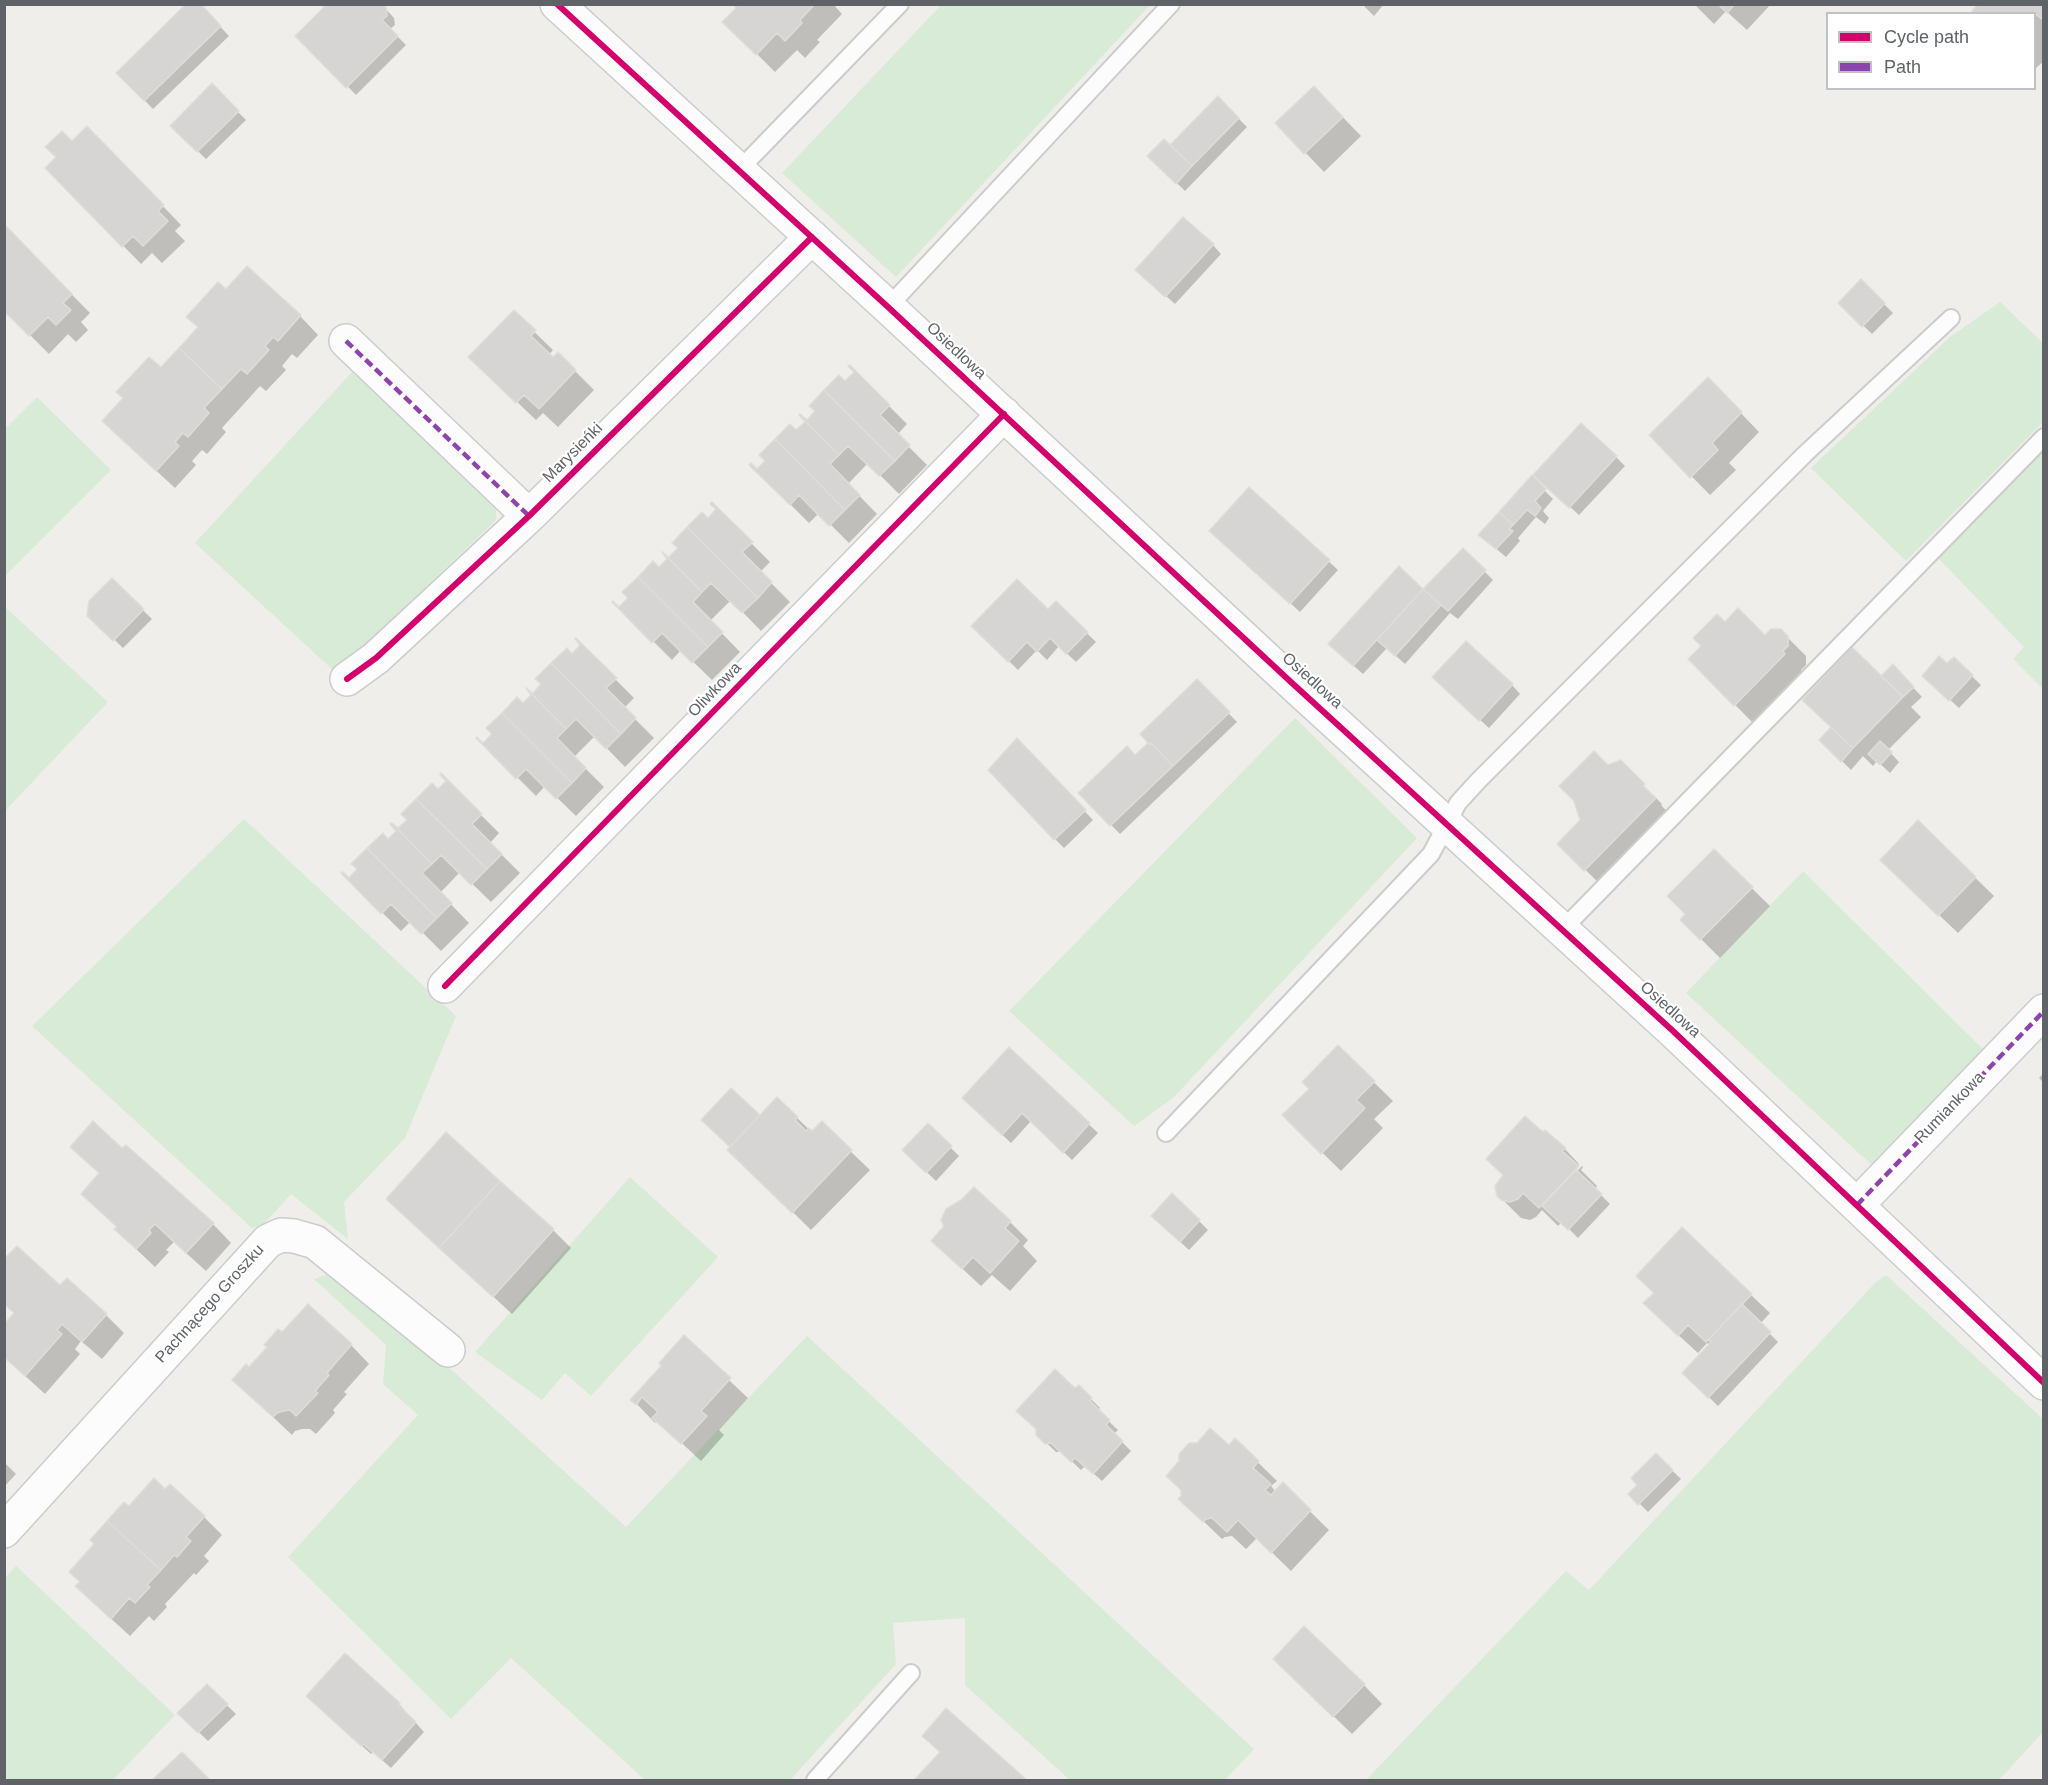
<!DOCTYPE html>
<meta charset="utf-8">
<style>
body{margin:0}
#map{position:relative;width:2048px;height:1785px;overflow:hidden;background:#efeeea;font-family:Arial,sans-serif}
canvas{display:block}
.frame{position:absolute;inset:0;border:6px solid #5f6368;pointer-events:none}
.legend{position:absolute;left:1826px;top:12px;width:210px;height:78px;box-sizing:border-box;background:#fff;border:2px solid #bfc1c3;margin:0;padding:8px 10px;list-style:none;font-size:18px;color:#5f6368}
.legend li{display:flex;align-items:center;gap:12px;height:30px}
.legend b{width:30px;border:2px solid #bfc1c3}
</style>
<div id="map">
<canvas width="2048" height="1785"></canvas>
<div class="frame"></div>
<ul class="legend">
<li><b style="height:8px;background:#d6006c"></b>Cycle path</li>
<li><b style="height:8px;background:#8e44ad"></b>Path</li>
</ul>
</div>
<script>
const ctx = document.querySelector('canvas').getContext('2d');
ctx.lineJoin = 'round';
function paint(path, color) { ctx.fillStyle = color; ctx.fill(path, 'evenodd'); }
const shape = rows => new Path2D(rows.map(r => 'M' + r).join(''));
function trace(path, color, width, dash) { ctx.strokeStyle = color; ctx.lineWidth = width; ctx.lineCap = dash ? 'butt' : 'round'; ctx.setLineDash(dash || []); ctx.stroke(path); }
function write(font, color, halo, rows, align = 'center') {
  ctx.font = font + ' Arial,sans-serif'; ctx.lineWidth = 4.5; ctx.setLineDash([]); ctx.textBaseline = 'middle'; ctx.strokeStyle = halo; ctx.fillStyle = color; for (const [text, x, y, turn = 0] of rows) {
    ctx.save(); ctx.translate(x, y); ctx.rotate((+turn || 0) * Math.PI / 180); ctx.textAlign = isNaN(turn) ? turn : align; if (halo) ctx.strokeText(text, 0, 0); ctx.fillText(text, 0, 0); ctx.restore();
  }
}
paint(shape([
 [941,5,1150,5,896,277,782,173],
 [2000,302,2043,343,2043,422,1906,561,1811,468,1950,337],
 [353,371,496,506,496,520,345,664,334,671,195,543],
 [37,397,111,470,5,576,5,429],
 [2043,451,2043,689,2013,659,2024,647,1938,558],
 [4,606,108,702,5,811,4,743,7,741,4,739],
 [1295,718,1417,838,1173,1098,1134,1126,1009,1011],
 [244,819,456,1016,405,1138,344,1202,348,1239,291,1194,264,1224,252,1228,32,1026],
 [1803,871,1986,1052,1875,1168,1686,993],
 [630,1177,718,1257,591,1396,565,1373,542,1400,475,1352],
 [330,1273,456,1374,626,1527,807,1336,1254,1749,1225,1780,1070,1780,965,1685,965,1618,893,1623,896,1664,790,1780,645,1780,511,1658,451,1719,288,1557,418,1415,383,1384,386,1345,314,1279],
 [1886,1275,2043,1419,2043,1732,1999,1780,1366,1780,1566,1571,1589,1590,1876,1282],
 [16,1566,175,1715,113,1780,5,1780,4,1579]
]), '#d8ebd6');
paint(shape([
 [199,4,229,36,153,109,118,73],
 [381,4,394,18,395,25,390,29,406,45,356,95,298,36],
 [734,4,833,4,842,14,817,40,820,42,805,58,797,50,775,72,725,22,738,8],
 [1362,4,1384,4,1374,16],
 [1694,4,1771,4,1747,30,1726,11,1714,24],
 [2044,4,2044,45,2042,47,2044,61,2035,69,2034,14],
 [212,86,246,120,206,159,172,126],
 [1218,98,1247,127,1185,191,1149,156,1170,147],
 [1332,106,1361,136,1324,172,1277,123],
 [72,143,106,147,181,225,175,231,185,241,162,263,152,253,141,264,47,168],
 [7,229,90,313,81,322,88,330,76,342,68,334,49,354,4,309],
 [1213,245,1221,254,1175,304,1146,278],
 [1861,281,1893,313,1872,334,1840,303],
 [226,292,300,316,318,335,297,358,292,354,282,366,286,370,266,391,260,386,222,428,226,432,207,454,202,450,192,461,196,465,175,488,123,440,161,369,199,328,188,317],
 [514,312,553,350,549,355,553,359,558,354,594,390,558,427,543,413,536,420,489,375],
 [856,373,907,424,897,435,927,465,899,494,868,463,848,484,877,514,849,543,819,513,809,523,757,471],
 [1708,379,1759,432,1729,463,1736,470,1710,495,1651,435],
 [1616,457,1625,466,1579,515,1544,484],
 [1532,478,1553,499,1543,511,1549,518,1545,524,1536,517,1518,538,1520,541,1506,557,1480,535],
 [1250,489,1338,570,1300,612,1220,539],
 [718,510,770,562,760,572,790,602,761,631,731,600,710,621,740,652,712,680,681,650,672,660,620,608],
 [1463,550,1493,580,1458,619,1450,613,1405,664,1387,648,1363,674,1339,653,1399,568,1423,591],
 [112,580,152,619,123,648,89,615],
 [1056,603,1096,642,1076,662,1059,646,1047,660,1037,650,1018,670,973,626,1048,611],
 [1725,624,1765,637,1780,630,1806,656,1806,665,1801,670,1803,673,1753,723,1690,659],
 [582,646,634,698,624,708,654,738,625,767,595,736,574,757,604,787,576,816,545,786,536,796,484,744],
 [1954,659,1981,685,1959,708,1933,684],
 [1893,666,1922,697,1911,707,1921,717,1888,750,1899,762,1890,773,1877,761,1873,766,1863,756,1851,770,1821,740],
 [1197,681,1237,722,1120,834,1080,793,1136,757,1151,743],
 [1512,685,1520,694,1489,728,1443,686],
 [1017,740,1093,820,1064,848,1055,839],
 [1620,762,1662,804,1661,805,1673,818,1604,888,1559,844,1581,821,1608,766],
 [447,781,499,833,490,843,520,873,491,902,460,872,440,893,469,923,441,951,411,921,401,931,349,880],
 [1918,822,1994,896,1958,933,1900,878],
 [1714,851,1770,906,1720,958,1682,920,1688,915],
 [1338,1047,1393,1101,1374,1119,1383,1128,1341,1171,1284,1115,1311,1089],
 [1009,1049,1098,1133,1072,1160,1031,1121,1011,1143,973,1107],
 [2044,1073,2044,1083,2039,1078],
 [731,1090,760,1117,777,1099,813,1133,822,1124,870,1170,811,1230,748,1168,731,1147],
 [928,1125,959,1156,936,1181,904,1150],
 [1543,1134,1565,1149,1579,1164,1572,1171,1577,1171,1582,1166,1583,1167,1581,1170,1597,1186,1595,1189,1610,1204,1578,1238,1562,1222,1558,1226,1542,1210,1536,1217,1530,1220,1521,1218,1502,1199],
 [72,1147,122,1150,213,1224,231,1243,206,1271,174,1242,166,1250,169,1252,155,1267,135,1248,118,1228,100,1174],
 [388,1199,553,1230,571,1248,512,1314],
 [1199,1221,1208,1230,1189,1250,1162,1225],
 [1010,1222,1028,1240,1023,1246,1037,1261,1010,1291,992,1275,981,1286,952,1259],
 [60,1287,106,1315,124,1333,102,1359,81,1341,75,1349,80,1354,45,1394,12,1364],
 [1751,1295,1770,1313,1760,1324,1778,1342,1718,1406,1684,1373,1710,1345,1707,1343,1698,1353,1664,1322],
 [282,1334,351,1345,369,1364,344,1392,347,1394,333,1410,335,1413,316,1434,310,1429,302,1429,295,1431,292,1435,234,1380,249,1369],
 [684,1338,748,1398,719,1430,724,1435,701,1461,657,1420,655,1423,633,1400,664,1366],
 [1079,1387,1100,1408,1098,1411,1118,1430,1114,1434,1131,1451,1102,1481,1085,1466,1081,1470,1062,1452,1056,1452,1037,1434],
 [1235,1440,1277,1481,1271,1486,1276,1492,1283,1485,1329,1530,1291,1571,1257,1538,1246,1549,1232,1536,1225,1537,1222,1539,1199,1517,1229,1447],
 [1656,1455,1681,1479,1648,1512,1630,1494,1639,1485],
 [4,1462,16,1474,4,1487],
 [165,1491,204,1517,222,1535,204,1556,209,1561,196,1575,194,1573,165,1604,167,1607,154,1621,149,1616,130,1636,96,1605,129,1508],
 [1293,1677,1364,1685,1382,1704,1352,1734],
 [207,1686,236,1714,208,1741,179,1713],
 [399,1704,424,1732,391,1768,373,1752,371,1754,317,1705],
 [946,1711,1025,1780,916,1780,941,1753,924,1736],
 [182,1754,208,1780,155,1780]
]), '#0003');
const building = shape([
 [186,4,201,4,221,26,144,101,116,73,186,4],
 [327,4,383,4,386,7,387,16,382,20,398,36,346,88,295,36,327,4],
 [733,4,815,4,800,20,802,23,785,41,777,33,756,55,722,22,736,8,733,4],
 [1718,4,1735,4,1727,13,1718,4],
 [1978,4,2044,4,2044,21,2037,15,2034,17,2034,14,1975,14,1972,11,1978,4],
 [212,83,239,111,197,152,170,126,212,83],
 [1314,86,1343,117,1304,154,1275,123,1314,86],
 [1218,96,1239,118,1192,166,1170,145,1218,96],
 [87,126,164,205,158,211,168,221,143,246,133,236,122,247,45,168,56,157,45,147,62,131,72,141,87,126],
 [1164,139,1192,166,1176,184,1147,156,1164,139],
 [1183,217,1214,244,1165,297,1135,270,1183,217],
 [7,227,72,294,63,303,71,310,56,325,48,317,29,336,4,311,4,230,7,227],
 [247,266,301,315,278,341,273,337,265,346,269,350,247,374,241,369,222,389,179,348,198,327,186,317,218,282,226,289,247,266],
 [1861,279,1885,303,1862,327,1838,303,1861,279],
 [514,310,536,330,531,336,553,357,558,352,576,370,539,409,524,395,516,403,468,357,514,310],
 [179,348,222,389,204,408,209,413,188,437,183,433,175,442,179,446,156,471,102,421,123,398,116,392,149,357,161,367,179,348],
 [850,365,890,405,880,415,910,445,895,461,824,390,839,375,845,381,854,372,848,366,850,365],
 [1708,377,1742,412,1712,443,1718,450,1690,478,1649,435,1708,377],
 [824,390,895,461,879,476,848,446,839,455,799,415,800,414,807,420,815,411,809,406,824,390],
 [799,415,839,455,830,464,860,495,845,510,775,439,790,424,796,430,805,422,799,415],
 [1581,423,1617,456,1569,508,1533,475,1581,423],
 [775,439,845,510,829,526,799,495,790,505,749,465,751,463,757,469,765,461,759,455,775,439],
 [1532,475,1546,489,1535,501,1541,508,1535,516,1527,510,1513,525,1499,512,1532,475],
 [1249,487,1330,560,1290,604,1209,531,1249,487],
 [712,502,753,542,742,552,772,582,758,598,687,527,702,512,708,518,716,509,710,504,712,502],
 [1499,512,1513,525,1509,529,1513,531,1496,549,1478,535,1499,512],
 [687,527,758,598,742,613,711,583,702,592,662,552,669,557,678,548,672,543,687,527],
 [1463,548,1486,570,1448,611,1423,589,1463,548],
 [662,552,702,592,693,602,723,632,708,647,638,577,653,561,659,567,667,559,662,552],
 [1399,566,1423,589,1353,666,1328,644,1399,566],
 [638,577,708,647,692,663,662,633,652,643,612,602,613,601,619,607,628,598,622,592,638,577],
 [112,578,144,609,113,641,87,616,89,601,112,578],
 [1017,579,1048,609,1056,601,1088,632,1066,654,1050,638,1037,652,1027,642,1008,662,971,626,1017,579],
 [1423,589,1441,605,1395,656,1377,640,1423,589],
 [1738,608,1765,635,1771,629,1781,629,1788,636,1788,646,1783,651,1785,654,1734,706,1688,659,1701,646,1693,638,1717,614,1725,622,1738,608],
 [576,638,617,678,606,688,636,718,621,734,551,663,567,648,572,654,580,645,575,639,576,638],
 [1466,641,1513,684,1479,721,1432,677,1466,641],
 [1852,647,1903,697,1853,748,1802,700,1852,647],
 [1939,656,1947,663,1954,657,1973,675,1949,701,1922,676,1939,656],
 [551,663,621,734,606,749,576,719,566,729,526,688,533,693,541,684,535,679,551,663],
 [1893,664,1914,687,1903,697,1881,676,1893,664],
 [1197,679,1230,712,1173,766,1151,743,1150,745,1140,734,1197,679],
 [526,688,566,729,557,738,586,768,572,783,502,713,517,697,523,703,531,695,526,688],
 [502,713,572,783,556,799,526,769,516,779,476,738,477,737,483,743,492,734,486,728,502,713],
 [1831,727,1853,748,1841,762,1819,740,1831,727],
 [1017,738,1086,810,1054,840,988,770,1017,738],
 [1880,741,1892,752,1880,765,1868,754,1880,741],
 [1148,743,1150,745,1151,743,1173,766,1110,826,1078,793,1127,746,1135,755,1148,743],
 [1594,751,1608,765,1621,760,1645,784,1643,786,1656,798,1584,871,1557,844,1580,820,1574,801,1559,786,1594,751],
 [441,773,482,814,472,824,502,854,487,869,416,799,432,783,438,789,446,781,440,775,441,773],
 [416,799,487,869,471,885,441,855,432,864,392,823,398,828,407,820,401,814,416,799],
 [1918,820,1976,877,1938,916,1880,860,1918,820],
 [392,823,432,864,422,873,452,903,437,918,367,848,383,833,388,839,396,831,390,824,392,823],
 [367,848,437,918,421,934,391,904,381,914,341,873,343,872,349,878,357,869,351,864,367,848],
 [1714,849,1753,887,1700,940,1680,920,1685,914,1667,896,1714,849],
 [1338,1045,1375,1081,1356,1100,1365,1108,1321,1154,1282,1115,1309,1089,1302,1082,1338,1045],
 [1009,1047,1090,1123,1063,1153,1022,1113,1002,1135,962,1098,1009,1047],
 [731,1088,760,1115,730,1147,701,1120,731,1088],
 [777,1097,798,1117,795,1120,806,1131,809,1128,812,1131,822,1121,852,1150,792,1213,727,1150,777,1097],
 [1525,1116,1543,1132,1545,1130,1566,1148,1562,1151,1579,1166,1539,1208,1523,1193,1518,1199,1510,1202,1501,1200,1497,1196,1495,1186,1503,1175,1486,1159,1525,1116],
 [93,1121,122,1148,126,1145,214,1223,186,1253,155,1224,149,1230,151,1233,136,1249,114,1229,117,1227,81,1194,99,1173,70,1147,93,1121],
 [928,1123,952,1146,926,1173,902,1150,928,1123],
 [446,1132,500,1181,439,1248,386,1199,446,1132],
 [1576,1170,1602,1194,1568,1230,1542,1206,1576,1170],
 [500,1181,554,1229,493,1297,439,1248,500,1181],
 [974,1187,1011,1221,1005,1228,1019,1241,990,1273,973,1257,962,1269,931,1241,944,1226,941,1220,946,1209,961,1200,974,1187],
 [1172,1193,1200,1220,1180,1242,1151,1216,1172,1193],
 [1682,1227,1752,1294,1706,1342,1688,1325,1678,1336,1643,1303,1654,1293,1636,1276,1682,1227],
 [17,1246,60,1285,67,1278,107,1314,82,1342,62,1324,57,1330,62,1334,25,1376,4,1357,4,1324,14,1313,4,1304,4,1259,17,1246],
 [308,1304,352,1344,327,1373,329,1375,315,1391,318,1393,296,1416,290,1410,283,1411,277,1413,273,1417,232,1380,246,1364,249,1367,267,1347,264,1345,278,1329,282,1332,308,1304],
 [1742,1304,1771,1332,1708,1398,1682,1373,1711,1342,1708,1340,1742,1304],
 [684,1335,731,1378,701,1411,707,1416,681,1444,652,1418,658,1412,642,1397,636,1405,630,1400,661,1366,659,1363,684,1335],
 [1055,1369,1075,1388,1079,1385,1092,1398,1090,1401,1110,1420,1106,1425,1123,1441,1093,1474,1075,1458,1071,1462,1051,1443,1045,1444,1036,1435,1036,1429,1016,1411,1055,1369],
 [1210,1428,1229,1445,1235,1438,1259,1461,1253,1468,1271,1484,1265,1490,1271,1495,1283,1482,1311,1510,1271,1553,1238,1520,1227,1532,1212,1518,1206,1519,1203,1522,1178,1499,1181,1496,1181,1490,1166,1476,1179,1461,1179,1454,1189,1443,1197,1443,1210,1428],
 [1656,1453,1673,1470,1638,1505,1628,1494,1637,1485,1631,1478,1656,1453],
 [154,1478,165,1489,170,1484,205,1516,186,1537,191,1541,177,1557,174,1555,161,1570,107,1521,124,1502,129,1506,154,1478],
 [107,1521,161,1570,147,1585,150,1587,135,1603,129,1598,111,1619,75,1586,80,1582,69,1572,94,1544,90,1540,107,1521],
 [1304,1626,1365,1684,1333,1717,1273,1659,1304,1626],
 [345,1653,400,1703,398,1705,416,1722,382,1760,363,1744,361,1746,306,1696,345,1653],
 [207,1684,228,1704,198,1733,177,1713,207,1684],
 [946,1708,1027,1780,914,1780,940,1752,922,1736,946,1708],
 [182,1752,210,1780,152,1780,182,1752]
]);
paint(building, '#d6d5d3');
trace(building, '#deddd9', 1.5);
const lane = shape([
 [739,170,900,4],
 [888,307,1171,4],
 [1562,930,2044,437],
 [1166,1133,1431,854,1458,803,1478,781,1805,454,1951,318],
 [815,1780,911,1673]
]);
const street = shape([
 [557,4,888,307,1292,683,1673,1031,2044,1383],
 [346,341,529,516],
 [347,679,376,658,529,516,812,237],
 [445,986,1004,414],
 [1857,1205,2044,1011],
 [4,1531,268,1241,281,1235,294,1236,315,1242,448,1350]
]);
trace(lane, '#cbcccc', 20);
trace(street, '#cbcccc', 36);
trace(lane, '#fdfcfc', 16);
trace(street, '#fdfcfc', 33);
trace(shape([
 [346,341,529,516],
 [1857,1205,2044,1011]
]), '#8e44ad', 4.5, [9, 4.5]);
trace(shape([
 [557,4,888,307,1292,683,1673,1031,2044,1383],
 [347,679,376,658,529,516,812,237],
 [445,986,1004,414]
]), '#d6006c', 6);
write('16px', '#5f6368', '#fff', [
 ["Osiedlowa",956,351,43],
 ["Marysieńki",573,453,-45],
 ["Osiedlowa",1312,681,42],
 ["Oliwkowa",715,690,-46],
 ["Osiedlowa",1670,1010,42],
 ["Rumiankowa",1950,1108,-46],
 ["Pachnącego Groszku",210,1304,-48]
]);
</script>
